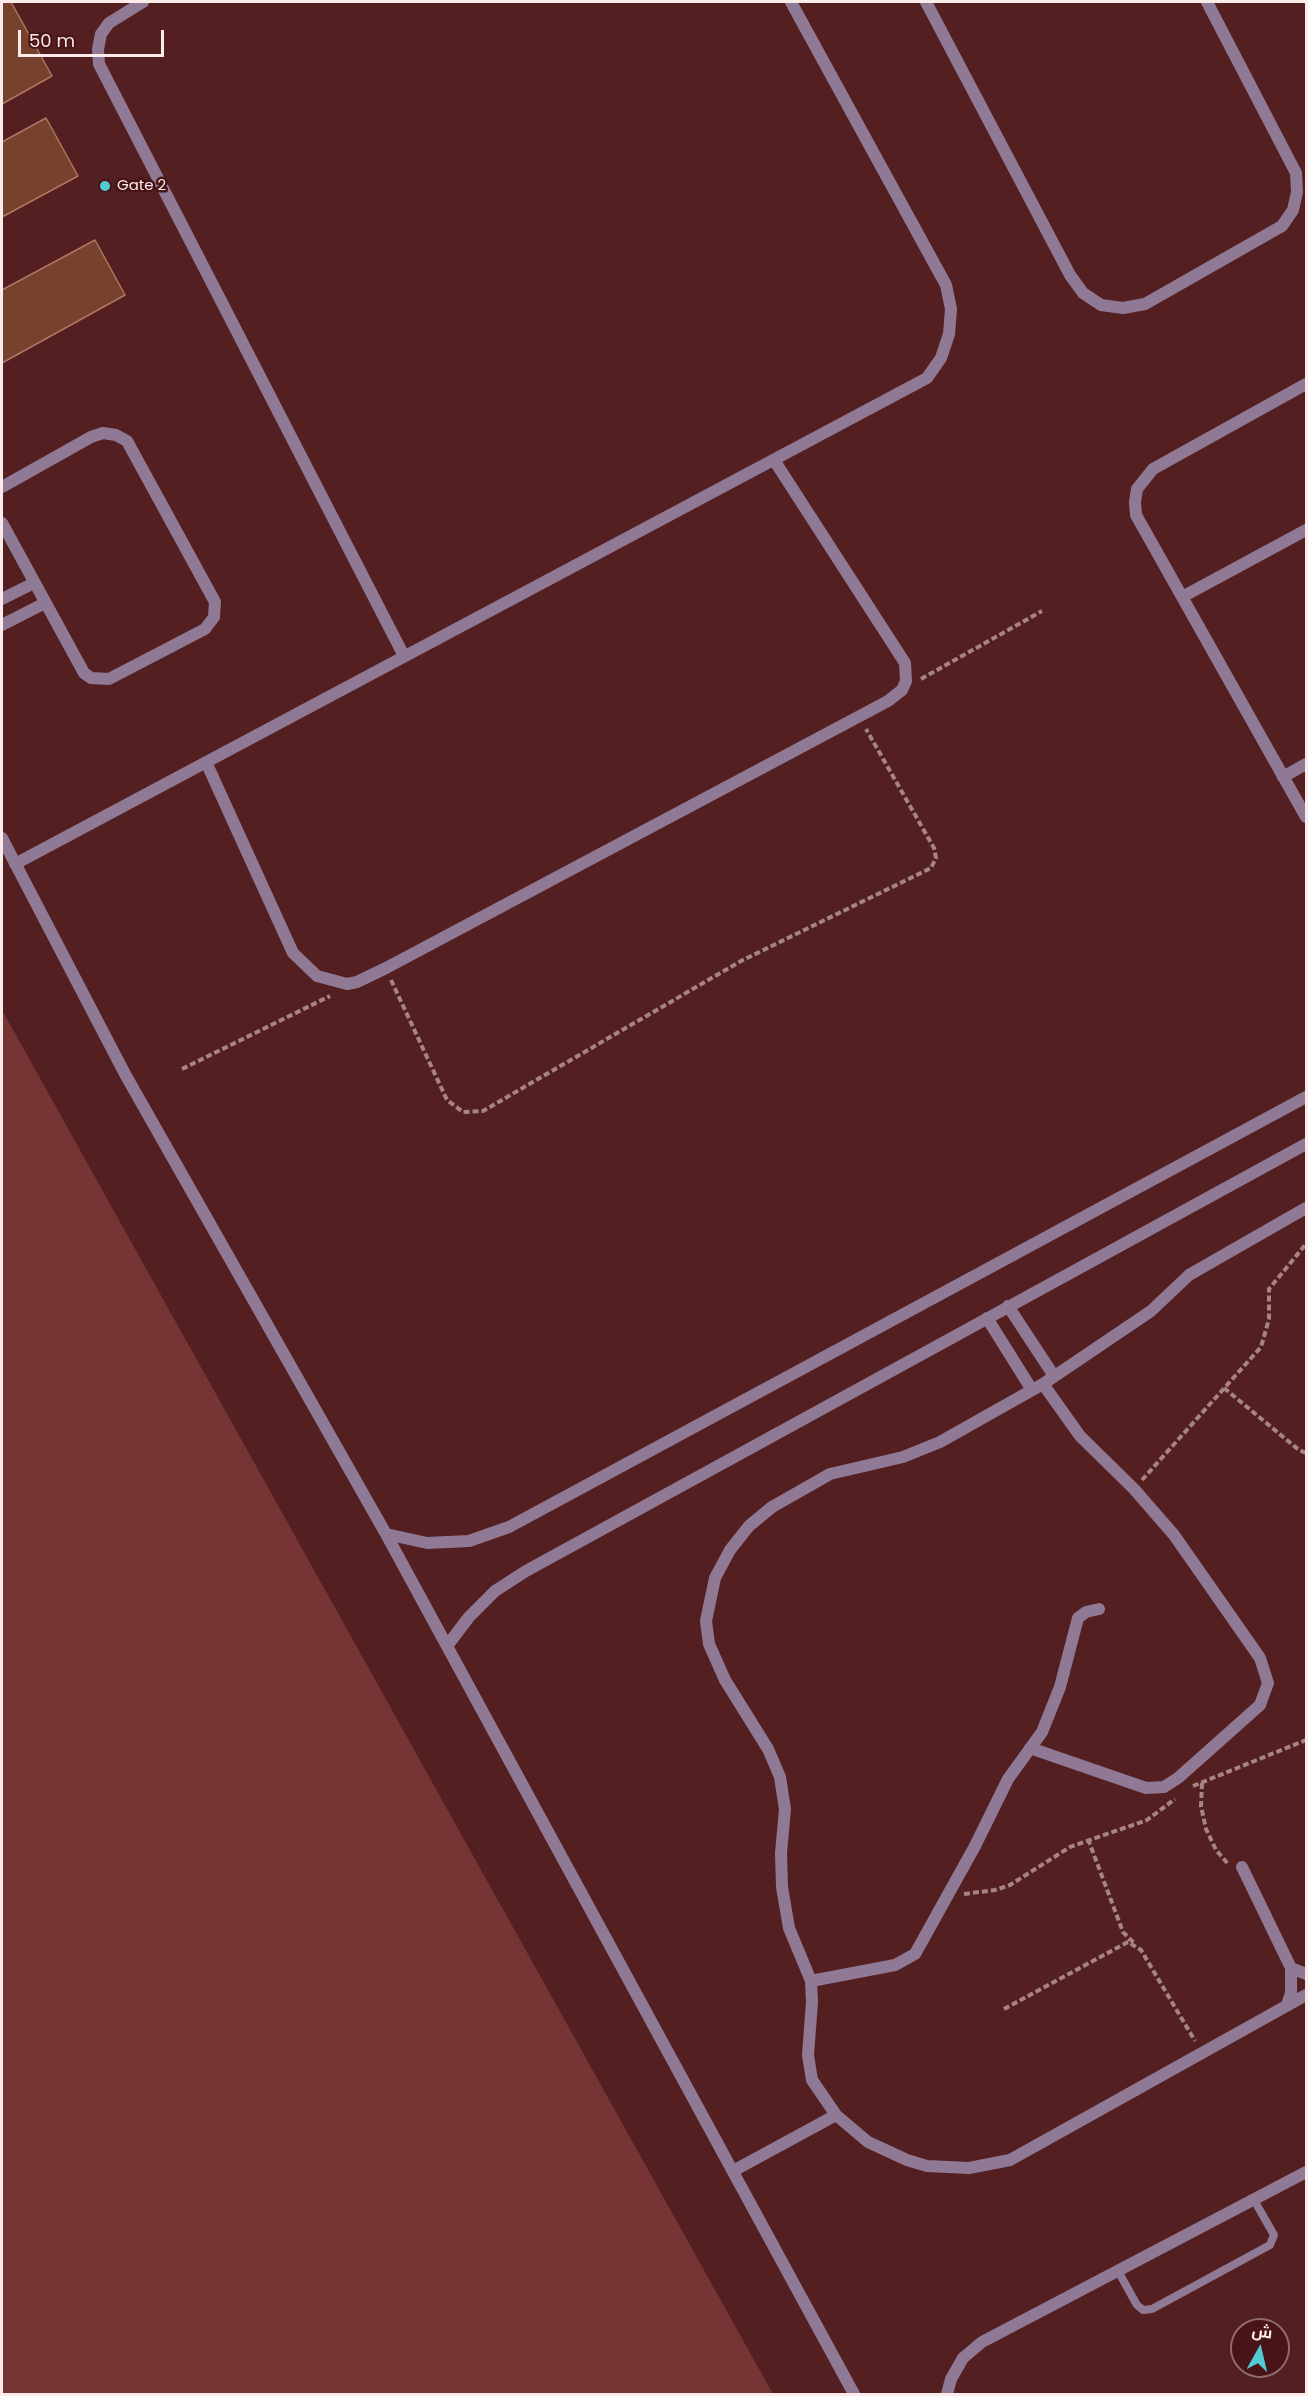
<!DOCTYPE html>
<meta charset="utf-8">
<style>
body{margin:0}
#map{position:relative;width:1308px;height:2396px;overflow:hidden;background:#541f20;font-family:Poppins,Cairo,sans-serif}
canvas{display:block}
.frame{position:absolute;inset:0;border:3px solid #fbeceb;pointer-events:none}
.north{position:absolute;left:1230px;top:2318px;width:60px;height:60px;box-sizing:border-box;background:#491417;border:2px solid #906a6c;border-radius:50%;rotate:8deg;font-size:16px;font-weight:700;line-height:24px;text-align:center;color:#fbeceb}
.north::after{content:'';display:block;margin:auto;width:21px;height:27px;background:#51ccd4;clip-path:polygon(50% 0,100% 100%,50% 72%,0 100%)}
.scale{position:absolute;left:18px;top:30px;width:146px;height:27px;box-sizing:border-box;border:3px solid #fbeceb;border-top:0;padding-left:8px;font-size:18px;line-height:21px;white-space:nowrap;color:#fbeceb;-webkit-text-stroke:4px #491417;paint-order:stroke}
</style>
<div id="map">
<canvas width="1308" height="2396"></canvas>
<div class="frame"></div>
<div class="north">ش</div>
<div class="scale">50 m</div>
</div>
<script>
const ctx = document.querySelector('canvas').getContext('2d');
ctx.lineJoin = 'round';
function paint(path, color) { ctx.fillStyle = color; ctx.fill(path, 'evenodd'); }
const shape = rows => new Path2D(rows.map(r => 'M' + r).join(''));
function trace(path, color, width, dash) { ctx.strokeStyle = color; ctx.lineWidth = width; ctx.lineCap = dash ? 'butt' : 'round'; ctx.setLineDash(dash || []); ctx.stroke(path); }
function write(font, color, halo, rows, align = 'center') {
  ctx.font = font + ' Poppins,sans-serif'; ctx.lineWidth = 5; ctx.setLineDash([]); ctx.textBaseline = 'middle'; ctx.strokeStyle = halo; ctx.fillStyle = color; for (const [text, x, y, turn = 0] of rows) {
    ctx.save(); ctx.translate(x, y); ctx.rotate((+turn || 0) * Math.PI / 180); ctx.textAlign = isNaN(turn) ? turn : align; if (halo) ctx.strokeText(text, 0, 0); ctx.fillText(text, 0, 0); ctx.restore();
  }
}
paint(shape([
 [2,1010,773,2394,2,2394]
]), '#763435');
const building = shape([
 [2,2,11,2,52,76,2,104,2,2],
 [46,118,78,176,2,217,2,142,46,118],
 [95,240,125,295,2,363,2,290,95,240]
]);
paint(building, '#76412d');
trace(building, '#b07661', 1.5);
trace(shape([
 [921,679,1042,611],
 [391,980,447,1100,463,1112,483,1111,741,961,931,868,936,858,934,848,866,729],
 [182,1069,330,996],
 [1224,1388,1299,1450,1306,1453],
 [1142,1480,1261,1347,1269,1319,1269,1289,1306,1244],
 [1202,1783,1201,1806,1206,1829,1216,1850,1229,1865],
 [1193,1786,1306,1740],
 [1088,1839,1123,1932,1134,1943],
 [964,1894,995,1890,1010,1885,1070,1847,1147,1820,1175,1799],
 [1004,2009,1128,1942,1141,1950,1195,2041]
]), '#a78484', 4, [6, 3]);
trace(shape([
 [1118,2271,1137,2305,1143,2310,1152,2309,1270,2245,1274,2235,1254,2200]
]), '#907995', 8);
trace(shape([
 [143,2,109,23,101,34,98,49,99,64,404,656],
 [926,2,1070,275,1083,293,1101,305,1123,308,1145,304,1282,226,1293,210,1297,192,1296,173,1207,2],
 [1306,384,1153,469,1137,489,1135,502,1136,515,1306,817],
 [2,487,91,437,103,433,116,435,127,441,215,602,214,617,205,629,109,679,91,678,84,673,2,523],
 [1182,597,1306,530],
 [2,599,34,583],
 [2,625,45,603],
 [206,762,293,953,317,976,347,984,357,982,386,968,888,701,902,690,906,681,905,663,774,460],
 [1283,777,1306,764],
 [2,838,125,1074,386,1534,854,2394],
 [15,864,927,378,941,358,949,334,951,309,946,285,791,2],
 [1306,1208,1189,1275,1151,1311,1043,1384,940,1442,903,1457,830,1474,772,1507,749,1526,730,1550,715,1578,706,1621,709,1644,725,1680,768,1749,780,1777,785,1809,781,1853,782,1887,789,1928,811,1981,812,2002,808,2055,812,2080,836,2115,868,2142,907,2160,927,2166,969,2168,1010,2160,1306,1995],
 [1008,1306,1054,1376],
 [987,1318,1032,1390],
 [386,1534,427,1543,469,1541,509,1527,1306,1097],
 [447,1646,469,1617,495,1591,526,1571,1306,1144],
 [1030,1748,1146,1788,1164,1787,1178,1778,1260,1705,1268,1683,1260,1658,1174,1535,1134,1489,1080,1436,1043,1384],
 [1242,1867,1291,1968,1291,1993,1287,2005],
 [1291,1968,1306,1974],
 [811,1981,895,1965,915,1954,975,1846,1008,1779,1042,1732,1060,1687,1078,1618,1086,1612,1099,1609],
 [733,2171,836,2115],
 [947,2394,951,2379,963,2358,982,2342,1306,2172]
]), '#907995', 12);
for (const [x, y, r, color] of [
 [105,186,6,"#51ccd4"]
]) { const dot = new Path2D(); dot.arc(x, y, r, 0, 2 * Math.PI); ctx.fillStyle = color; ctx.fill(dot); trace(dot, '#491417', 2); }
write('15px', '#fbeceb', '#491417', [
 ["Gate 2",117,186]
], 'left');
</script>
